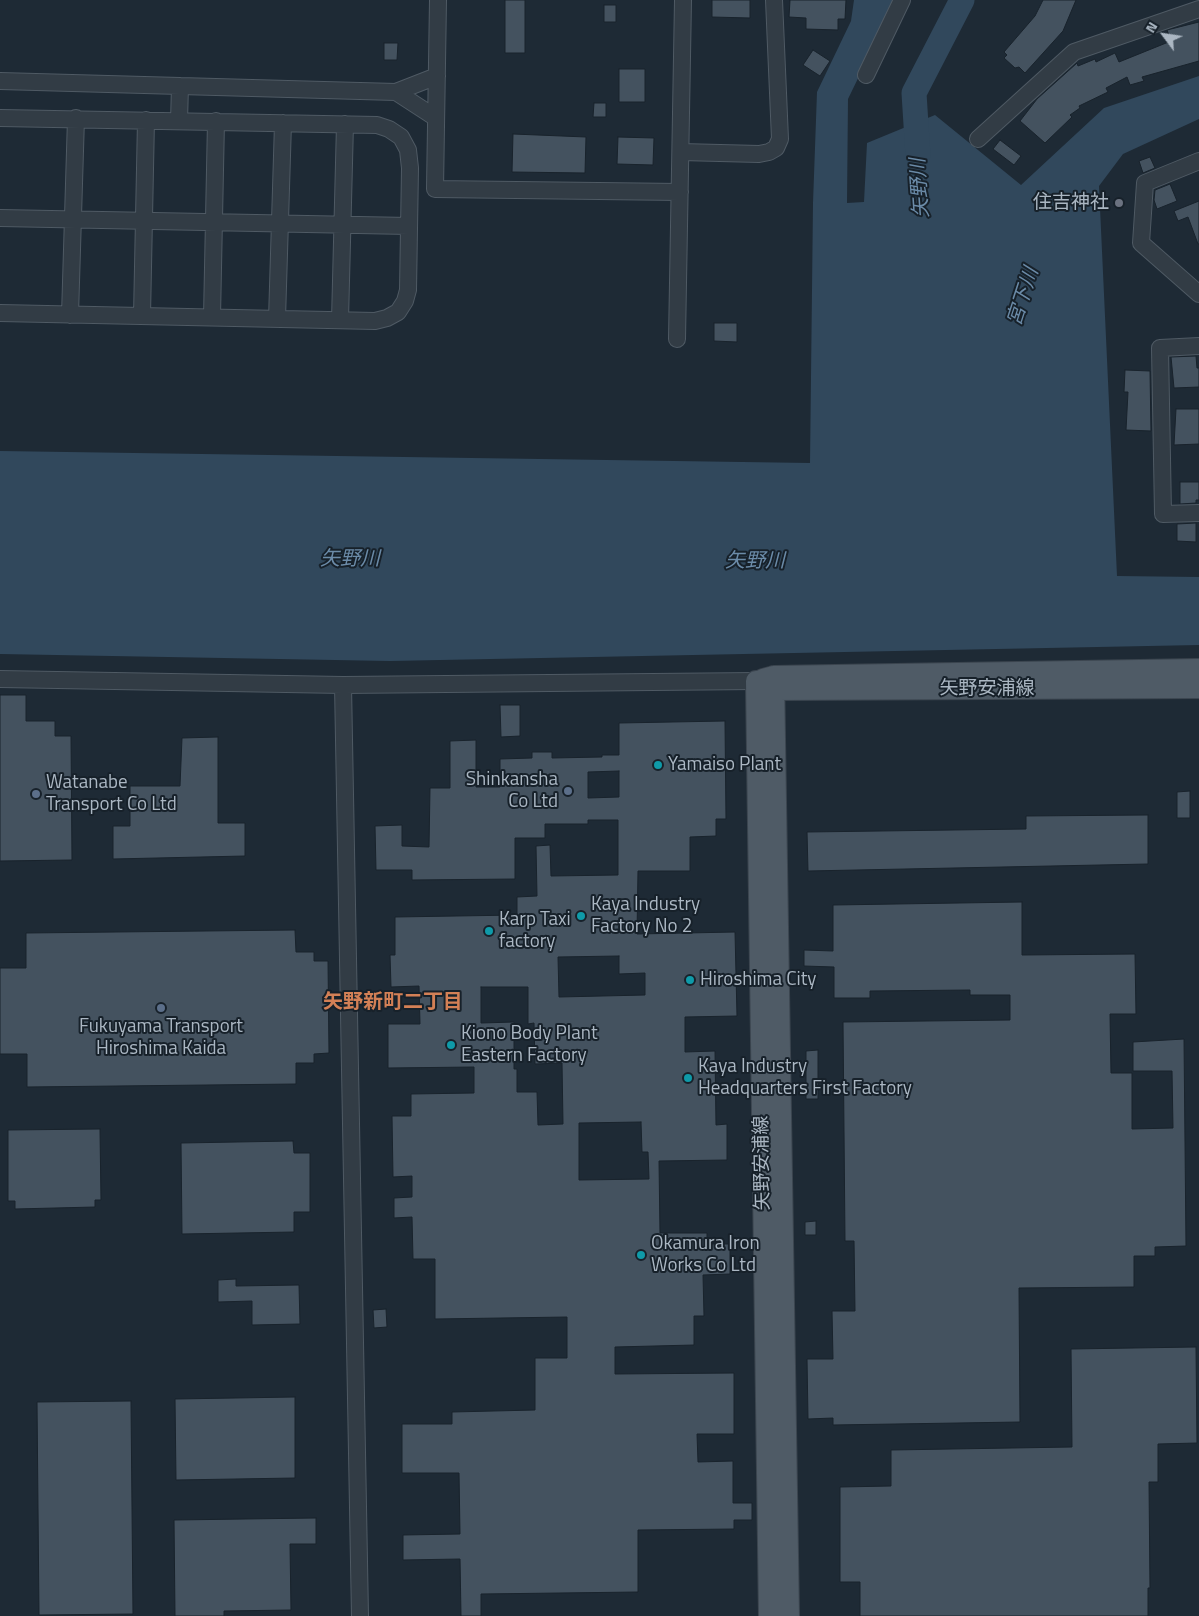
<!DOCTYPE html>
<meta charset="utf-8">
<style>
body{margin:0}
#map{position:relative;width:1199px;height:1616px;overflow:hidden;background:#1e2a35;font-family:"Titillium Web",sans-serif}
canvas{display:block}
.north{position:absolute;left:1139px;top:10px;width:50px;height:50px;-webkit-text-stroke:4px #17212a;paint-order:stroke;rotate:301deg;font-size:14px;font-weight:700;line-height:20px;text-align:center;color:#abb7c3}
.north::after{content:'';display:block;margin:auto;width:18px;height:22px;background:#abb7c3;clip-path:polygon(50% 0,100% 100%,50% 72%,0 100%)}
</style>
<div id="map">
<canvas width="1199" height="1616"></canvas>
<div class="north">N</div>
</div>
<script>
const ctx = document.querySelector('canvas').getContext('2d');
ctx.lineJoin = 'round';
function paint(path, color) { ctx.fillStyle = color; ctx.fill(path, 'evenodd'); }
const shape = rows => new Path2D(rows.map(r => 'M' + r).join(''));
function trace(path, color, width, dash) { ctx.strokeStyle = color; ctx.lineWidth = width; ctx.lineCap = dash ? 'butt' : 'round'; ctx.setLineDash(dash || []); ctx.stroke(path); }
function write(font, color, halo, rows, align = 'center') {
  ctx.font = font + ' "Titillium Web","Noto Sans JP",sans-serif'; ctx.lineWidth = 4; ctx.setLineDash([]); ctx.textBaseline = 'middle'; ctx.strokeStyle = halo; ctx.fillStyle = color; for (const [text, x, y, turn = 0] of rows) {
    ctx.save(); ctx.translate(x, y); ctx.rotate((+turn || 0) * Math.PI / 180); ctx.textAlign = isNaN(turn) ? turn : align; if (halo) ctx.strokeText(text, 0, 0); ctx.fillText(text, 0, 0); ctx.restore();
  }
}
paint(shape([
 [854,0,896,0,848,99,847,203,864,202,867,143,935,115,1021,185,1104,108,1199,76,1199,119,1123,154,1099,186,1117,576,1199,577,1199,645,390,661,0,654,0,451,810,463,813,203,817,92,851,21]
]), '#31485c');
trace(shape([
 [918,156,914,93,962,0]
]), '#31485c', 25);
const building = shape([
 [505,0,525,0,525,53,505,53,505,0],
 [712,0,750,0,750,18,712,17,712,0],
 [790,0,846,0,845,19,838,19,838,30,806,29,806,18,789,17,790,0],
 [1043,0,1076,0,1063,31,1025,73,1019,67,1015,68,1004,58,1007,55,1004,52,1035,16,1043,0],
 [604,5,616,5,616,22,604,22,604,5],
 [1199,22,1199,61,1142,77,1144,81,1130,85,1127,77,1106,88,1108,92,1079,106,1080,108,1070,115,1072,117,1045,143,1020,121,1037,99,1077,63,1078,66,1095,59,1096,62,1115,53,1119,62,1171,41,1167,30,1199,22],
 [384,43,398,43,397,60,384,60,384,43],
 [813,50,830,61,820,76,803,65,813,50],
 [619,69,645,69,645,102,619,102,619,69],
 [594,103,606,103,606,117,593,117,594,103],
 [513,134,586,137,585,173,512,172,513,134],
 [618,137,654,138,653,165,617,164,618,137],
 [1000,140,1021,156,1014,165,993,149,1000,140],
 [1150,157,1155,168,1143,173,1139,161,1150,157],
 [1170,184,1177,201,1157,209,1154,200,1155,190,1170,184],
 [1199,201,1199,244,1198,244,1188,217,1178,221,1174,211,1199,201],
 [714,323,737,323,737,342,714,341,714,323],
 [1196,356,1197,368,1199,368,1199,387,1174,388,1171,357,1196,356],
 [1125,370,1150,371,1151,431,1126,430,1128,392,1124,392,1125,370],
 [1176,409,1199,409,1199,444,1174,445,1176,409],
 [1180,482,1199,482,1199,500,1196,500,1196,503,1180,504,1180,482],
 [1196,523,1196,542,1177,541,1177,524,1196,523],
 [0,695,26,695,26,721,55,721,55,736,71,736,72,860,0,861,0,695],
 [500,705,520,705,520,736,501,737,500,705],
 [725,721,726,819,716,819,716,836,690,837,690,871,638,871,637,934,735,932,737,1016,685,1017,685,1052,715,1051,716,1125,727,1124,727,1160,659,1161,660,1233,707,1233,707,1244,730,1244,730,1274,703,1275,704,1316,694,1316,694,1345,615,1347,615,1374,734,1373,734,1434,697,1434,698,1462,733,1461,733,1503,752,1503,752,1520,734,1520,734,1529,638,1530,638,1592,481,1594,481,1616,461,1616,460,1559,403,1560,403,1535,460,1534,459,1473,402,1473,402,1424,452,1424,452,1412,535,1410,535,1358,567,1358,567,1317,435,1319,435,1259,413,1259,412,1217,394,1218,394,1198,412,1197,412,1176,393,1177,392,1116,411,1116,411,1094,474,1093,474,1067,388,1068,388,1024,420,1024,419,986,391,987,390,955,395,955,395,917,517,915,517,897,537,896,536,846,550,845,551,876,618,875,618,820,588,820,588,824,545,824,545,838,515,838,515,879,412,880,412,870,376,870,375,826,402,825,402,846,429,847,430,788,450,788,450,741,476,740,476,787,500,787,500,759,532,758,532,752,552,752,552,758,602,757,602,755,619,755,619,723,725,721],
 [619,771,619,797,588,798,588,772,619,771],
 [619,956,619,974,645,973,645,995,559,997,558,957,619,956],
 [481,987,528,987,528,1024,534,1023,535,1064,562,1063,563,1124,538,1125,537,1092,517,1092,517,1069,514,1069,514,1022,481,1023,481,987],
 [641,1122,642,1152,648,1152,649,1179,579,1180,579,1123,641,1122],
 [218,737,218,823,245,823,245,856,113,859,113,826,130,826,130,786,180,786,182,738,218,737],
 [1190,791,1190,818,1177,818,1177,792,1190,791],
 [1148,815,1148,864,808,871,807,832,1026,829,1026,816,1148,815],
 [1022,902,1022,955,1135,954,1136,1014,1110,1014,1111,1073,1132,1073,1132,1129,1173,1128,1172,1071,1133,1071,1133,1042,1184,1039,1186,1246,1155,1247,1155,1256,1134,1256,1134,1287,1019,1288,1020,1422,833,1425,833,1418,808,1419,807,1359,833,1359,832,1311,855,1311,854,1241,845,1241,843,1022,1010,1020,1010,995,970,995,970,990,870,991,870,998,834,998,834,967,804,966,804,950,833,951,833,905,1022,902],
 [295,930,296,952,314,952,314,961,328,961,329,1053,314,1054,314,1063,296,1063,296,1084,27,1087,27,1054,0,1054,0,968,26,968,26,933,295,930],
 [818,1050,818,1099,806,1099,806,1051,818,1050],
 [100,1129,101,1200,95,1200,95,1207,15,1209,15,1201,8,1201,8,1130,100,1129],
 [293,1141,294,1153,310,1153,310,1212,294,1212,294,1232,182,1234,181,1143,293,1141],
 [816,1221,816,1235,805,1235,805,1222,816,1221],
 [236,1279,236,1286,299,1285,300,1324,252,1325,252,1301,218,1302,218,1280,236,1279],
 [386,1309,387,1327,374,1328,373,1310,386,1309],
 [1196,1347,1197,1443,1158,1444,1158,1482,1149,1482,1150,1588,1148,1588,1148,1616,860,1616,860,1582,840,1582,840,1487,891,1486,891,1450,1072,1447,1071,1349,1196,1347],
 [295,1397,295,1478,176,1480,175,1399,295,1397],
 [131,1401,133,1614,39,1615,37,1402,131,1401],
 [316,1518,316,1544,290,1544,291,1610,224,1611,224,1616,175,1616,174,1520,316,1518]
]);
paint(building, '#44525f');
trace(building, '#19232c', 1);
const minor = shape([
 [438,0,435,189,680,192],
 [866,75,902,0],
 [0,81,396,92,437,76],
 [396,92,436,118],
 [0,118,377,125,389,129,401,137,408,150,410,168,408,290,405,301,398,312,387,318,375,321,0,313],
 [179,121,180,86],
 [978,139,1074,52,1199,9],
 [681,152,759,154,769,152,776,148,780,139,774,0],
 [1199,161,1145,183,1141,243,1199,294],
 [0,218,409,226],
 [70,315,76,118],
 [142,316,146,120],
 [212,317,216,121],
 [277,319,283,123],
 [340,320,345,124],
 [677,339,683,0],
 [1199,346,1160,348,1163,514,1199,513],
 [0,679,343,685,756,681],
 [343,685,360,1616]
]);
const major = shape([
 [774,676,789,1616],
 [763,679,774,676,1199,669],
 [756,681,769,1616],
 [762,684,774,690,1199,688]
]);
trace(minor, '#4f5a64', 18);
trace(major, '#3b454f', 22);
trace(minor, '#323c45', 16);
trace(major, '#4f5b66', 20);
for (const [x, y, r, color] of [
 [1119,203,5,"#6b7280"],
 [658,765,5,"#0f9aa8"],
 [568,791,5,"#5c6f8a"],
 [36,794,5,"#5c6f8a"],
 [581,916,5,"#0f9aa8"],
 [489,931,5,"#0f9aa8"],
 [690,980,5,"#0f9aa8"],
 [161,1008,5,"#5c6f8a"],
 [451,1045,5,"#0f9aa8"],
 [688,1078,5,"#0f9aa8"],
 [641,1255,5,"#0f9aa8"]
]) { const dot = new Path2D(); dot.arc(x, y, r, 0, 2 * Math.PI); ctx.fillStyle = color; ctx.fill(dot); trace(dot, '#17212a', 2); }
write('19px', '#abb7c3', '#17212a', [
 ["住吉神社",1109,203,"right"],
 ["Yamaiso Plant",668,765],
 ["Shinkansha",558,780,"right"],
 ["Co Ltd",558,802,"right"],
 ["Watanabe",46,783],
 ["Transport Co Ltd",46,805],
 ["Kaya Industry",591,905],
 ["Factory No 2",591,927],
 ["Karp Taxi",499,920],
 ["factory",499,942],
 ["Hiroshima City",700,980],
 ["Fukuyama Transport",161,1027,"center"],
 ["Hiroshima Kaida",161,1049,"center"],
 ["Kiono Body Plant",461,1034],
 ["Eastern Factory",461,1056],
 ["Kaya Industry",698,1067],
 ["Headquarters First Factory",698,1089],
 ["Okamura Iron",651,1244],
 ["Works Co Ltd",651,1266]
], 'left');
write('19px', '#abb7c3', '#17212a', [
 ["矢野安浦線",987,689],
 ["矢野安浦線",763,1163,-91]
]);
write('italic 20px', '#6b8ba8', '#17212a', [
 ["矢野川",921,188,-94],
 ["宮下川",1024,297,-72],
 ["矢野川",350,560],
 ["矢野川",755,562]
]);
write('bold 20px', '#d38056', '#17212a', [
 ["矢野新町二丁目",393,1003]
]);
</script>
